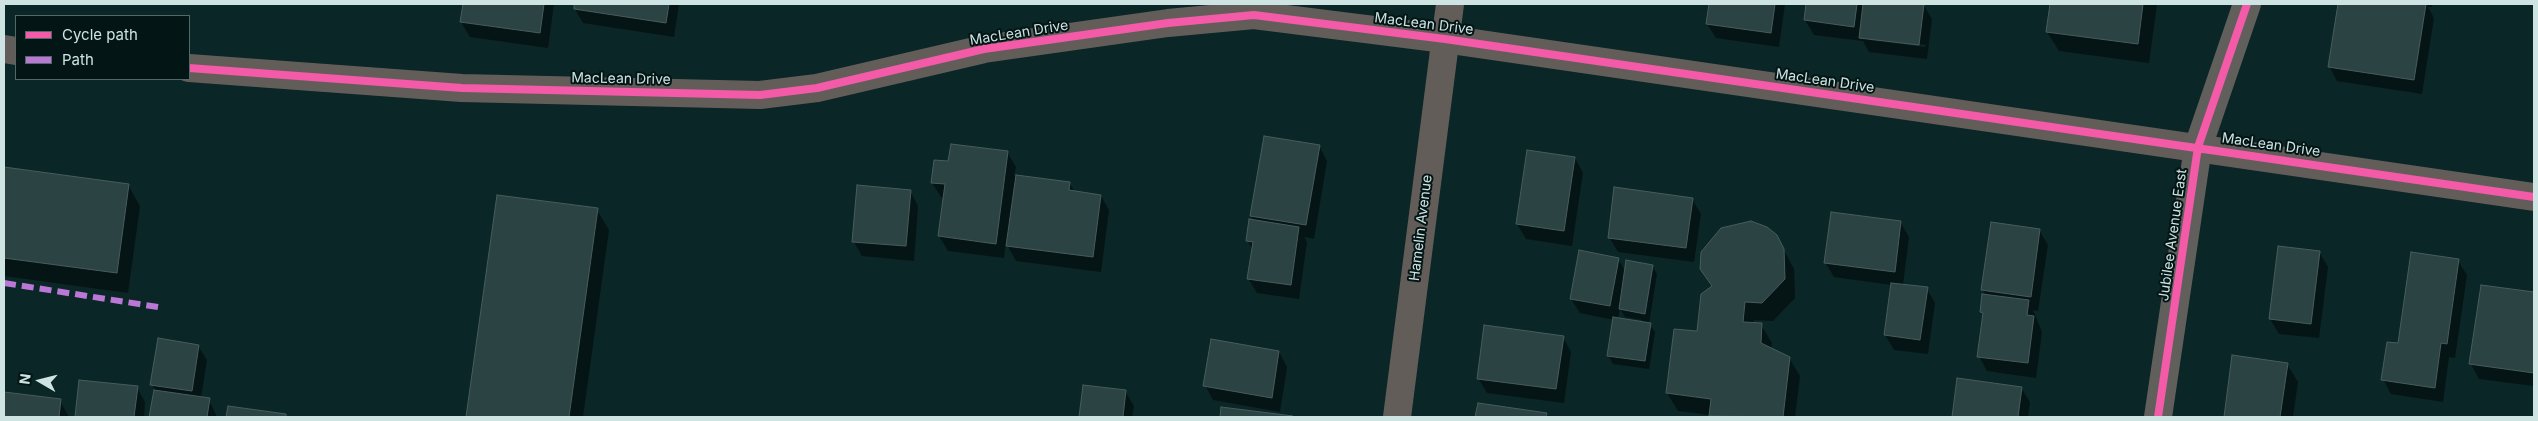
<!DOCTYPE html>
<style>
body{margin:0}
#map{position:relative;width:2538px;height:421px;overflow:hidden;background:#0b2626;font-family:Inter,sans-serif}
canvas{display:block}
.frame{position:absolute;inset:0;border:5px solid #cde4e3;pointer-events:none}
.legend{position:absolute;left:15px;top:15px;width:175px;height:65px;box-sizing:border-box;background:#041515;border:1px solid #546867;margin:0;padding:6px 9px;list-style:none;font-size:15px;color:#cde4e3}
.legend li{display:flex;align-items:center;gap:10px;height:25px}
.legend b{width:25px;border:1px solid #546867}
.north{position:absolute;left:15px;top:356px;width:50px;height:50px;-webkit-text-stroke:4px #041515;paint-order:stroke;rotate:278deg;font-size:14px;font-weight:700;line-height:20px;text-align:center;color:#cde4e3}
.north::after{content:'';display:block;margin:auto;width:18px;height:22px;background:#cde4e3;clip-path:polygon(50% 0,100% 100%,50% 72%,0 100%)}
</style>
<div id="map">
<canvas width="2538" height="421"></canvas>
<div class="frame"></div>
<ul class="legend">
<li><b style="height:6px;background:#f35aa7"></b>Cycle path</li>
<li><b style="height:6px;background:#ba77d6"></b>Path</li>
</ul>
<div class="north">N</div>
</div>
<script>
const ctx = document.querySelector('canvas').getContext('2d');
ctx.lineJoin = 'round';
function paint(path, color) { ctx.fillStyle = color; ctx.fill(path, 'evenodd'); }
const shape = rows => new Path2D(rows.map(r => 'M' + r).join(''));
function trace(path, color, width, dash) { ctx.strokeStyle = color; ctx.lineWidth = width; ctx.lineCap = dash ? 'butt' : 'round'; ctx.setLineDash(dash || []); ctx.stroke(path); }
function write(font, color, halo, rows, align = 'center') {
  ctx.font = font + ' Inter,sans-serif'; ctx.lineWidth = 4; ctx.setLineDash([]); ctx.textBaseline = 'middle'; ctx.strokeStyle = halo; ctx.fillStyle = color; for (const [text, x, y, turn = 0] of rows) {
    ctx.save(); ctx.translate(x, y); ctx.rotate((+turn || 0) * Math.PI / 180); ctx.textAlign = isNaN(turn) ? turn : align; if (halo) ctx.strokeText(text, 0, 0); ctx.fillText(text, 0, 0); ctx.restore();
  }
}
paint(shape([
 [464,4,554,4,548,48,470,37,461,22],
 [576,4,679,4,674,37,583,23,575,9],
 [1710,4,1785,4,1779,47,1716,38,1707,24],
 [1808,4,1923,4,1932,19,1927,59,1869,52,1863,41,1814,35,1805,20],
 [1869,38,1926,45,1925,47,1869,40],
 [2051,4,2157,4,2149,63,2059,51,2047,32],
 [2339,4,2432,4,2432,7,2428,7,2434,18,2422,94,2337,81,2329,66],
 [1319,146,1327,161,1314,239,1304,237,1307,242,1299,299,1257,293,1248,278,1253,250,1247,240,1254,221,1251,216],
 [1007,152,1016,167,1014,176,1069,183,1075,192,1101,196,1109,210,1101,272,1016,261,1006,243,1004,258,948,251,939,236,944,198,941,197,932,183,949,163],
 [1575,158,1583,173,1572,246,1526,239,1517,224],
 [4,168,128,185,140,206,128,293,4,276],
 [910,191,918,206,914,261,862,256,854,242],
 [498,196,597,210,609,230,583,417,468,417],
 [1692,199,1701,214,1694,262,1618,252,1609,237],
 [1900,222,1909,237,1903,285,1927,289,1935,303,1928,354,1894,350,1885,335,1892,285,1834,277,1825,262],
 [2039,230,2048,245,2038,311,2033,310,2042,332,2036,378,1987,371,1979,356,1984,317,1981,312,1986,295,1982,289],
 [1776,236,1794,269,1795,298,1773,321,1754,320,1754,324,1761,325,1772,343,1771,349,1789,358,1800,376,1795,417,1711,417,1710,415,1678,411,1667,393,1698,333,1712,288,1701,269],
 [2319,252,2328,267,2319,338,2279,334,2270,319],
 [1618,259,1626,272,1652,266,1657,274,1649,324,1655,332,1649,369,1613,364,1608,355,1614,320,1580,313,1571,299],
 [1620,309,1625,317,1642,320,1641,322,1618,319],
 [2458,261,2467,275,2455,358,2449,357,2443,402,2391,394,2383,379,2399,345],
 [2482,286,2534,294,2534,386,2479,379,2471,364],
 [1563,337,1571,352,1564,403,1487,393,1478,378],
 [198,346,207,360,201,398,209,400,217,417,151,417,155,390,152,384],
 [1279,352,1287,367,1280,412,1213,400,1205,385],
 [2233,357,2287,364,2298,382,2293,417,2225,417],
 [1958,380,2021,388,2030,402,2028,417,1953,417],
 [80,381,137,388,145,402,144,417,76,417],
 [1084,386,1125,391,1134,406,1132,417,1080,417],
 [4,393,60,401,69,417,4,417],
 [1479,404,1546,414,1548,417,1477,417],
 [229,408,285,416,286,417,228,417],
 [1223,409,1290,417,1221,417]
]), '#0007');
const building = shape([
 [463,4,544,4,540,33,460,22,463,4],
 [574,4,669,4,666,23,574,9,574,4],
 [1709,4,1775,4,1771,33,1706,24,1709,4],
 [1806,4,1857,4,1854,27,1804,20,1806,4],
 [1863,4,1924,4,1919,45,1859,38,1863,4],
 [2050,4,2143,4,2138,44,2046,32,2050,4],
 [2338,4,2426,4,2414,80,2328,67,2338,4],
 [1264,136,1320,145,1306,225,1250,216,1264,136],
 [951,144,1008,151,996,244,938,236,945,184,931,183,934,160,948,161,951,144],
 [1527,150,1575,157,1564,231,1516,224,1527,150],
 [4,167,129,184,117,273,4,258,4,167],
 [1016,175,1070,182,1069,190,1101,195,1093,257,1006,246,1016,175],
 [857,185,911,190,906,246,852,242,857,185],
 [1614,187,1693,198,1686,248,1608,238,1614,187],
 [497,195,598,208,569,417,466,417,497,195],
 [1831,212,1901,221,1895,272,1824,263,1831,212],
 [1249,219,1299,227,1291,285,1247,279,1253,242,1246,241,1249,219],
 [1751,221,1767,227,1777,235,1784,249,1785,279,1762,303,1745,302,1743,322,1762,323,1761,343,1790,357,1783,417,1709,416,1711,399,1666,393,1674,329,1697,331,1701,294,1712,286,1700,269,1701,252,1721,228,1751,221],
 [1991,222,2040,229,2031,297,1981,290,1991,222],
 [2278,246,2320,251,2311,324,2269,319,2278,246],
 [1579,250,1619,258,1610,306,1570,299,1579,250],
 [2411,252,2459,259,2447,344,2441,343,2435,388,2381,380,2387,342,2398,343,2411,252],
 [1626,260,1653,265,1645,314,1619,309,1626,260],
 [1891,283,1928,287,1920,340,1884,335,1891,283],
 [2481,285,2534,292,2534,373,2469,364,2481,285],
 [1982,294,2029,300,2027,315,2034,316,2028,363,1977,357,1983,313,1980,312,1982,294],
 [1613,317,1651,323,1645,361,1607,356,1613,317],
 [1484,325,1564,336,1556,389,1477,379,1484,325],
 [158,338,199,345,192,391,150,385,158,338],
 [1211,339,1279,351,1272,398,1203,386,1211,339],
 [2232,355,2288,363,2280,417,2224,417,2232,355],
 [1957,378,2022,387,2018,417,1952,417,1957,378],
 [79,380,138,386,134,417,75,417,79,380],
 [1083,385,1126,390,1123,417,1079,417,1083,385],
 [154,390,210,398,207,417,149,417,154,390],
 [4,392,61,399,59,417,4,417,4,392],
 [1478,403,1547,413,1546,417,1475,417,1478,403],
 [228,406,286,414,286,417,226,417,228,406],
 [1221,407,1293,416,1293,417,1220,417,1221,407]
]);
paint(building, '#2c4343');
trace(building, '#485c5c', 1);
trace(shape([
 [1397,417,1450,4]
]), '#635d5a', 28);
trace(shape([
 [4,49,16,51],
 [189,68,462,88,760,95,817,88,984,49,1168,23,1254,15,1445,39,2534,197]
]), '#635d5a', 28);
trace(shape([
 [2158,417,2198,147,2247,4]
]), '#615f5c', 28);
trace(shape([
 [4,283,158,307]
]), '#ba77d6', 6, [12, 6]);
trace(shape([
 [189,68,462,88,760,95,817,88,984,49,1168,23,1254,15,1445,39,2534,197],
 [2158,417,2198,147,2247,4]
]), '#f35aa7', 8);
write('14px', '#cde4e3', '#041515', [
 ["MacLean Drive",1424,24,7],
 ["MacLean Drive",1019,33,-9],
 ["MacLean Drive",621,79,1],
 ["MacLean Drive",1825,81,8],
 ["MacLean Drive",2271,145,8],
 ["Hamelin Avenue",1421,228,-83],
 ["Jubilee Avenue East",2173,235,-82]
]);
</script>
